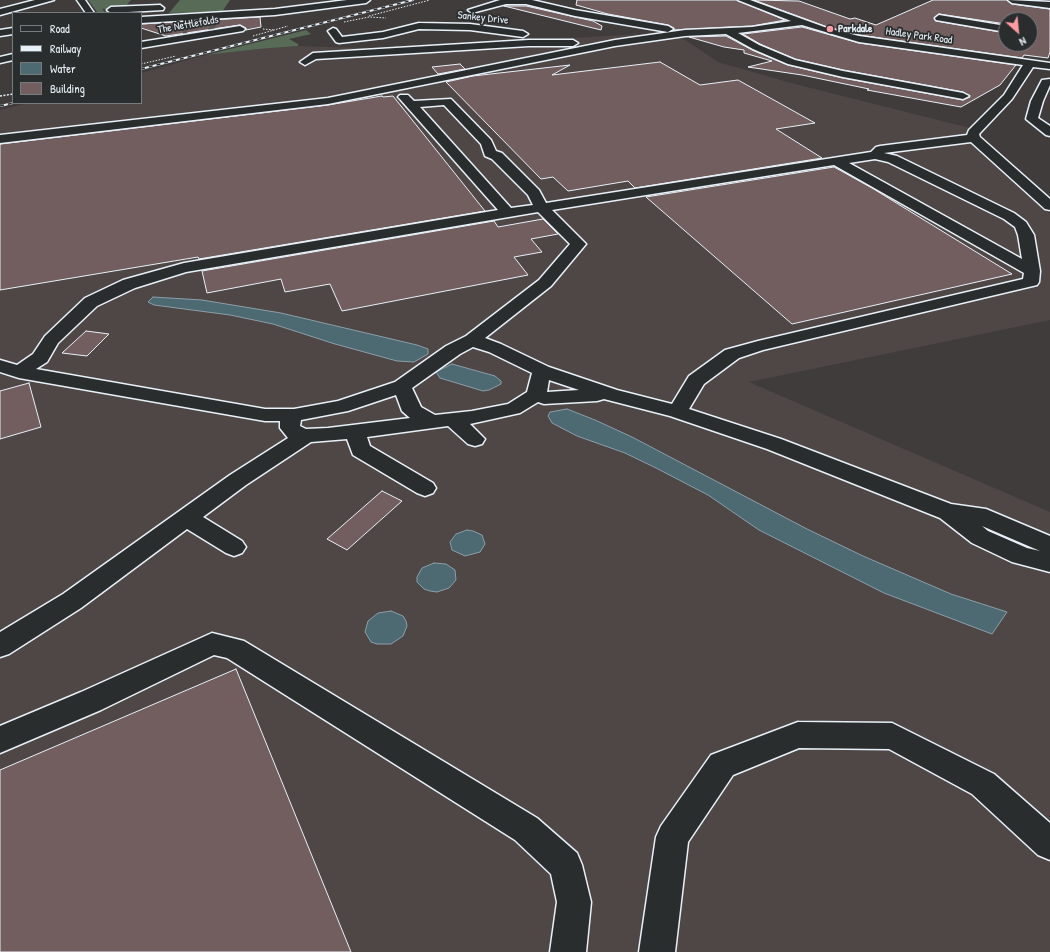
<!DOCTYPE html>
<style>
body{margin:0}
#map{position:relative;width:1050px;height:952px;overflow:hidden;background:#403c3c;font-family:"Patrick Hand",sans-serif}
canvas{display:block}
.legend{position:absolute;left:12px;top:12px;width:130px;height:92px;box-sizing:border-box;background:#2a2d2e;border:1px solid #767b7f;margin:0;padding:5px 7px;list-style:none;font-size:12px;color:#e8f1f8}
.legend li{display:flex;align-items:center;gap:8px;height:20px}
.legend b{width:20px;border:1px solid #767b7f}
.north{position:absolute;left:998px;top:12px;width:40px;height:40px;box-sizing:border-box;background:#2a2d2e;border:1px solid #767b7f;border-radius:50%;rotate:153deg;font-size:11px;font-weight:700;line-height:16px;text-align:center;color:#e8f1f8}
.north::after{content:'';display:block;margin:auto;width:14px;height:18px;background:#ff9aa2;clip-path:polygon(50% 0,100% 100%,50% 72%,0 100%)}
</style>
<div id="map">
<canvas width="1050" height="952"></canvas>
<ul class="legend">
<li><b style="height:5px;background:#2a2d2e"></b>Road</li>
<li><b style="height:5px;background:#e8f1f8"></b>Railway</li>
<li><b style="height:11px;background:#4d6972"></b>Water</li>
<li><b style="height:11px;background:#725e5e"></b>Building</li>
</ul>
<div class="north">N</div>
</div>
<script>
const ctx = document.querySelector('canvas').getContext('2d');
ctx.lineJoin = 'round';
function paint(path, color) { ctx.fillStyle = color; ctx.fill(path, 'evenodd'); }
const shape = rows => new Path2D(rows.map(r => 'M' + r).join(''));
function trace(path, color, width, dash) { ctx.strokeStyle = color; ctx.lineWidth = width; ctx.lineCap = dash ? 'butt' : 'round'; ctx.setLineDash(dash || []); ctx.stroke(path); }
function write(font, color, halo, rows, align = 'center') {
  ctx.font = font + ' "Patrick Hand",sans-serif'; ctx.lineWidth = 3.5; ctx.setLineDash([]); ctx.textBaseline = 'middle'; ctx.strokeStyle = halo; ctx.fillStyle = color; for (const [text, x, y, turn = 0] of rows) {
    ctx.save(); ctx.translate(x, y); ctx.rotate((+turn || 0) * Math.PI / 180); ctx.textAlign = isNaN(turn) ? turn : align; if (halo) ctx.strokeText(text, 0, 0); ctx.fillText(text, 0, 0); ctx.restore();
  }
}
paint(shape([
 [673,32,718,62,791,83,970,128,969,139,1050,214,1050,320,749,382,1050,512,1050,952,0,952,0,110,28,103,141,103,141,73,206,55,259,49,298,46,393,49]
]), '#4f4646');
paint(shape([
 [88,0,131,0,124,8,102,9,106,13,98,13],
 [180,0,230,0,222,12,169,13],
 [306,30,311,34,289,39,298,44,298,46,259,49,206,55]
]), '#576b56');
const water = shape([
 [153,297,202,300,281,313,417,345,428,349,428,354,414,362,397,361,335,344,273,324,230,315,154,305,148,302,153,297],
 [452,364,495,376,501,381,501,384,489,390,483,391,440,378,436,372,452,364],
 [567,409,595,420,632,437,807,529,863,556,951,594,1007,612,992,634,884,593,759,530,708,495,656,468,625,453,577,436,552,423,548,416,550,412,567,409],
 [467,530,473,531,482,535,485,544,480,552,465,556,452,550,450,542,456,534,467,530],
 [434,563,446,564,455,570,456,580,449,588,437,592,430,591,424,589,417,582,417,577,422,568,434,563],
 [391,611,403,616,406,621,407,626,403,636,391,644,377,644,371,642,365,632,368,621,378,613,391,611]
]);
paint(water, '#4d6972');
trace(water, '#8b9fa8', 1);
const building = shape([
 [577,0,737,0,785,20,752,26,674,30,674,28,668,25,608,14,576,5,577,0],
 [754,0,799,1,850,19,855,18,876,25,933,0,1007,0,1012,4,1050,9,1050,52,1048,58,1024,55,1022,58,859,35,827,27,754,0],
 [939,14,1006,24,1006,20,1030,20,1030,44,1006,44,1006,33,936,21,934,18,939,14],
 [504,6,526,6,593,21,602,26,601,30,504,6],
 [260,17,261,27,246,30,246,28,240,25,166,36,141,28,141,24,260,17],
 [802,27,859,43,1016,65,1000,85,961,107,867,90,869,89,802,75,748,67,772,61,744,53,744,50,724,47,689,37,726,36,752,50,788,65,843,78,963,100,970,97,963,92,843,70,795,59,760,44,743,34,802,27],
 [660,62,700,85,738,80,815,123,776,129,822,158,635,188,628,181,568,191,553,177,541,179,446,82,473,76,570,65,552,75,660,62],
 [460,64,465,69,438,74,432,67,460,64],
 [382,96,383,97,393,96,485,211,199,259,198,257,0,290,0,144,328,105,382,96],
 [834,167,872,188,1012,274,792,324,646,197,834,167],
 [543,219,558,234,531,239,542,252,514,257,528,275,342,311,330,284,285,292,281,279,207,293,202,271,494,221,498,227,543,219],
 [86,331,109,334,87,356,62,353,86,331],
 [29,383,41,427,0,439,0,391,29,383],
 [382,491,402,501,347,550,327,539,382,491],
 [236,669,351,952,0,952,0,770,236,669]
]);
paint(building, '#725e5e');
trace(building, '#e8f1f8', 1);
trace(shape([
 [209,27,215,29],
 [183,33,187,34]
]), '#595758', 10, [10, 4.5]);
const minor = shape([
 [35,0,54,0,0,15,0,9,35,0],
 [77,0,85,0,94,13,86,13,77,0],
 [347,0,370,0,366,3,275,15,141,23,141,17,275,9,347,0],
 [500,0,532,0,575,10,668,26,673,29,668,32,575,16,526,4,506,4,472,13,468,10,500,0],
 [738,0,750,0,827,28,859,36,1050,63,1050,69,1033,67,1012,99,979,134,980,137,1050,199,1050,210,1045,209,971,142,884,153,897,156,1014,213,1026,222,1034,235,1040,271,1039,282,1037,285,763,350,739,358,704,384,689,409,781,439,951,504,986,509,1050,536,1050,572,1012,562,972,543,940,518,767,449,670,416,604,399,597,401,544,404,538,402,520,413,470,424,485,439,482,444,475,446,468,444,448,426,367,437,370,446,433,483,436,488,433,493,425,496,417,493,353,455,347,439,311,442,246,485,203,517,242,541,246,547,242,553,234,556,226,553,187,529,81,608,9,654,0,657,0,632,63,594,230,475,288,438,280,428,280,421,265,421,19,378,0,372,0,360,17,365,33,354,45,336,85,298,123,280,184,263,498,210,400,99,398,97,400,95,408,95,414,101,451,99,491,140,496,151,502,153,539,190,546,203,871,152,876,147,880,146,967,135,969,130,1004,95,1023,65,859,42,802,25,738,33,759,45,795,60,843,71,963,93,969,96,963,99,843,77,788,64,753,49,726,34,685,36,615,46,328,104,0,143,0,135,328,98,615,40,685,30,752,27,791,21,738,0],
 [444,105,481,144,485,156,492,159,528,195,533,205,511,208,420,107,444,105],
 [875,159,888,162,1004,219,1015,227,1018,235,1022,259,849,163,875,159],
 [834,165,1024,273,1023,279,758,341,725,350,689,376,672,404,617,390,549,367,501,344,485,338,551,286,586,244,552,210,834,165],
 [538,212,570,244,539,280,466,336,446,346,395,382,338,401,294,409,265,409,36,369,47,362,58,343,97,306,135,288,186,272,538,212],
 [473,347,489,352,532,373,527,392,508,404,472,411,435,415,421,407,412,388,460,354,473,347],
 [549,380,579,390,547,392,549,380],
 [396,395,402,411,410,418,328,428,306,429,300,426,301,420,348,411,396,395],
 [982,526,1040,551,1027,548,988,531,982,526],
 [1008,0,1050,2,1050,8,1012,3,1008,0],
 [160,5,164,8,163,10,111,13,107,10,111,7,160,5],
 [939,15,1006,26,1006,32,936,20,935,18,939,15],
 [419,23,470,24,523,31,528,34,523,37,470,30,419,29,383,38,339,43,336,42,328,31,333,28,336,29,342,37,383,32,419,23],
 [240,26,245,29,243,31,141,48,141,42,240,26],
 [13,28,13,34,0,36,0,30,13,28],
 [529,40,573,40,578,43,573,46,529,46,316,59,305,65,300,62,313,53,529,40],
 [13,54,13,60,0,63,0,57,13,54],
 [1050,79,1050,85,1043,101,1038,118,1050,126,1050,136,1046,135,1026,119,1031,101,1041,82,1042,80,1050,79],
 [212,633,244,641,537,818,577,853,582,865,591,902,586,952,550,952,557,902,551,874,515,840,227,658,214,655,101,710,0,753,0,726,81,692,212,633],
 [798,722,892,723,994,774,1050,823,1050,860,1038,855,972,794,889,749,799,748,733,775,688,842,675,952,639,952,656,837,661,826,711,755,798,722]
]);
trace(minor, '#e8f1f8', 3);
trace(shape([
 [369,16,430,0],
 [344,22,369,17,386,18],
 [263,29,274,30],
 [253,36,288,26],
 [141,64,176,56]
]), '#e8f1f8', 1, [1.5, 1.5]);
trace(shape([
 [0,96,13,94]
]), '#e8f1f8', 1.5, [2, 1.5]);
paint(minor, '#2a2d2e');
const rail = shape([
 [141,69,413,0],
 [0,106,13,103]
]);
trace(rail, '#e8f1f8', 2);
trace(rail, '#2a2d2e', 1.5, [4]);
for (const [x, y, r, color] of [
 [830,29,4,"#ff9aa2"]
]) { const dot = new Path2D(); dot.arc(x, y, r, 0, 2 * Math.PI); ctx.fillStyle = color; ctx.fill(dot); trace(dot, '#2a2d2e', 1.5); }
write('11px', '#e8f1f8', '#2a2d2e', [
 ["Sankey Drive",483,18,6],
 ["The Nettlefolds",188,25,-10],
 ["Hadley Park Road",919,36,8]
]);
write('bold 11px', '#e8f1f8', '#2a2d2e', [
 ["Parkdale",838,29]
], 'left');
</script>
